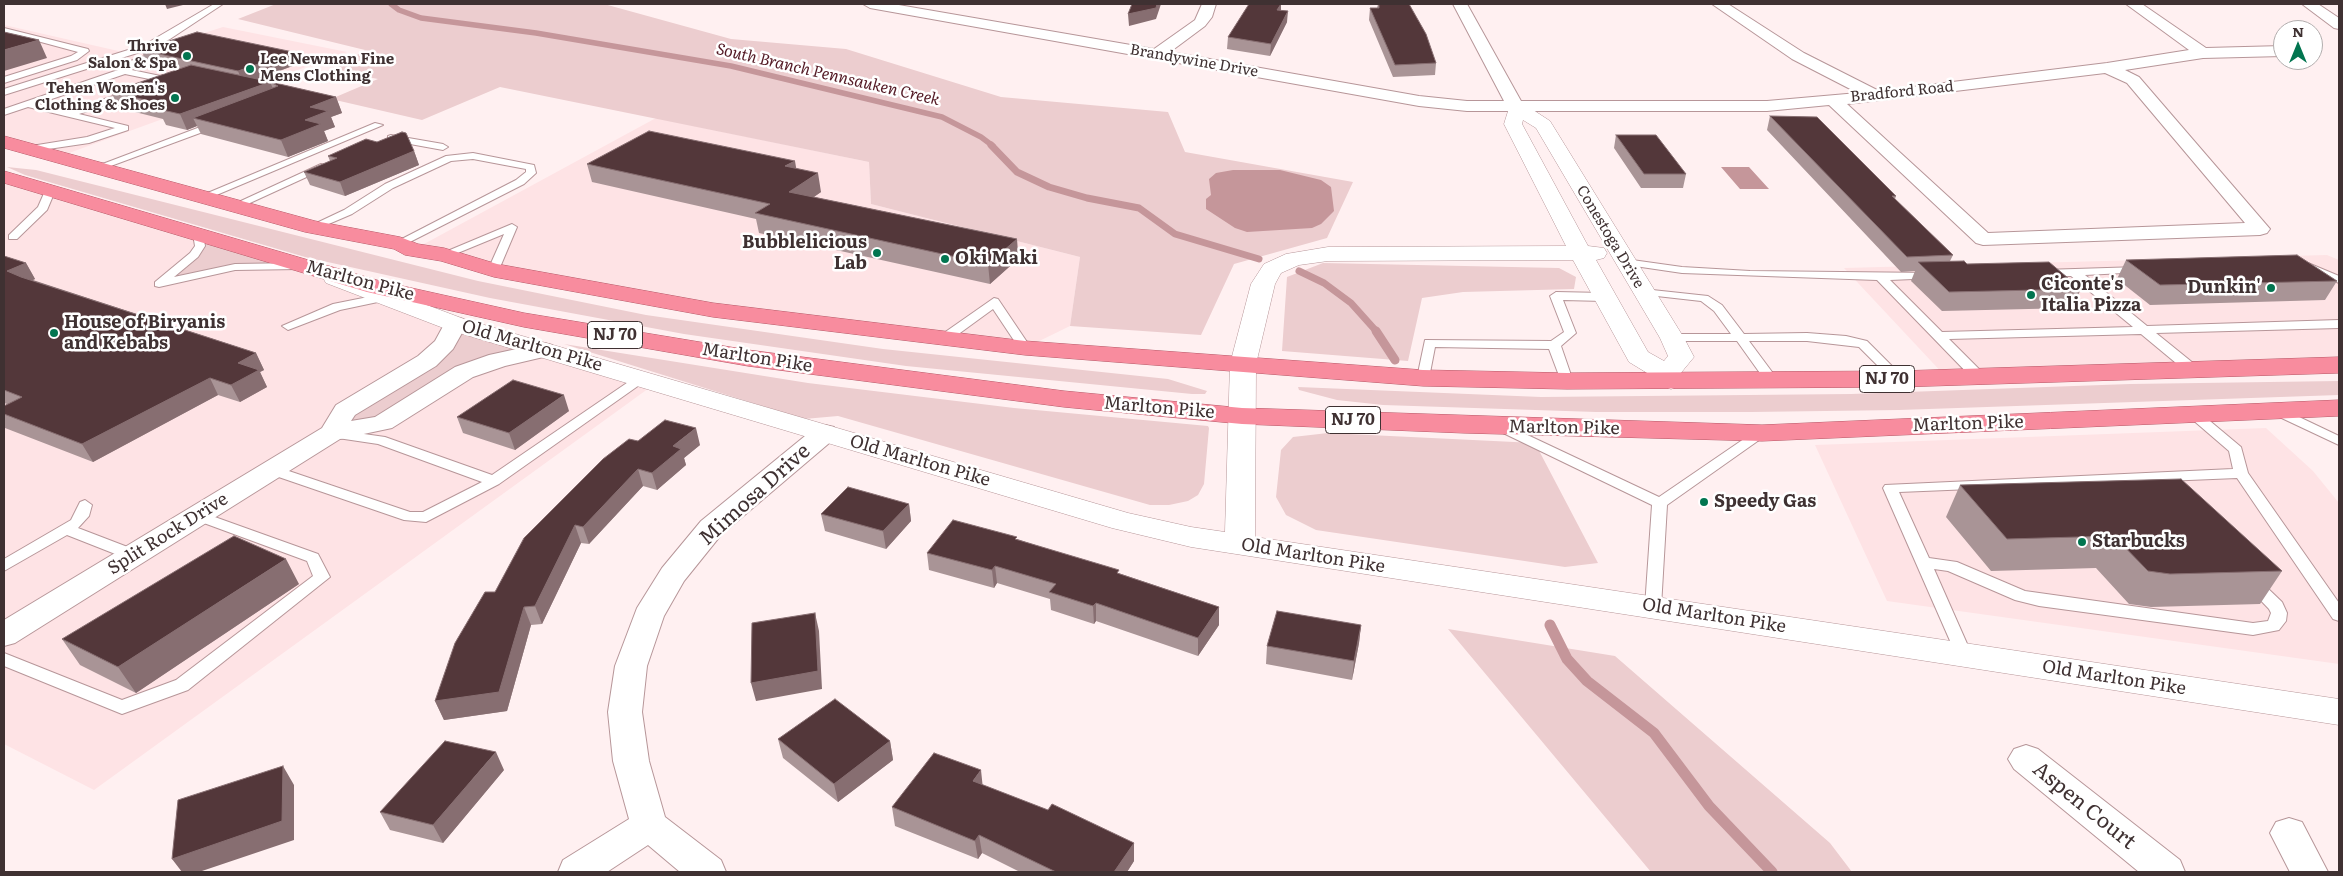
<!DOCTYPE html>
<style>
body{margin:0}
#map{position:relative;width:2343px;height:876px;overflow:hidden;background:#fff0f1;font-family:Literata,serif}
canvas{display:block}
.frame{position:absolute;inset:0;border:5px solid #3f3132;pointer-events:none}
.north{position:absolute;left:2273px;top:20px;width:50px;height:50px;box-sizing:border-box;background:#fff;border:1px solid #b2adad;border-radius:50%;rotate:0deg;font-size:14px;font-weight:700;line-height:20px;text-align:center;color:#3f3132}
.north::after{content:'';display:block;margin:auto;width:18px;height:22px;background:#027550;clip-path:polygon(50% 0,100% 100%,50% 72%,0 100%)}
</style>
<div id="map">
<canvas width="2343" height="876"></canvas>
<div class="frame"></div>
<div class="north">N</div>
</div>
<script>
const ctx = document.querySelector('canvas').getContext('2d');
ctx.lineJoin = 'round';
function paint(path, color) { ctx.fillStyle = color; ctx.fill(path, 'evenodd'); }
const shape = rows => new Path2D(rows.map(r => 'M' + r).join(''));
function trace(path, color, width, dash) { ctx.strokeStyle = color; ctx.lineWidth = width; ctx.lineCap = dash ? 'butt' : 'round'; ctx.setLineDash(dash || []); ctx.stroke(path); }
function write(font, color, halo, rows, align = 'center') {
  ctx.font = font + ' Literata,serif'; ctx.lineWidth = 5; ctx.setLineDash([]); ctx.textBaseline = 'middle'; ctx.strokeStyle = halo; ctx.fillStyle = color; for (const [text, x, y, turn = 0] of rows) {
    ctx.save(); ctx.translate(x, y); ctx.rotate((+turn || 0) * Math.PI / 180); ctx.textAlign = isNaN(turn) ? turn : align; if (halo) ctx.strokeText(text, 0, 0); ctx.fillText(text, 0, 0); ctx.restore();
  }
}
paint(shape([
 [4,25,136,55,223,27,347,52,58,157,4,142],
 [656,118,869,162,871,204,1080,257,1070,326,1025,348,713,310,413,250],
 [4,177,198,234,455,324,464,372,544,350,656,383,94,790,4,744],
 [2327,255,2339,260,2339,365,1979,377,1946,377,1844,268],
 [2266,428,2313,471,2339,503,2339,664,1887,601,1815,445]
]), '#fee3e5');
paint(shape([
 [276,4,604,4,731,39,846,49,1001,97,1168,112,1185,152,1353,182,1327,238,1234,264,1201,335,1070,326,1080,257,871,204,869,162,500,87,422,120,331,99,378,79,333,70,365,50,238,19],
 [7,167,36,170,478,281,646,315,883,349,1168,379,1207,391,1205,394,1192,394,906,366,684,334,490,298,305,257,25,175],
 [198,234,301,266,235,267,160,284,194,255],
 [1323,263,1559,268,1576,277,1574,289,1463,292,1422,298,1408,361,1282,351,1287,277],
 [455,324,544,350,498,360,383,423,332,433,345,410,426,361],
 [564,344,808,383,1014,408,1208,426,1209,428,1204,484,1198,495,1188,501,1169,505,1150,505,838,416,804,419],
 [2339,381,2339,395,1899,410,1751,412,1596,412,1383,405,1337,400,1299,390,1298,387,1541,397,1851,394,2130,384],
 [1328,433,1535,443,1598,563,1565,567,1316,530,1286,515,1276,497,1281,450,1293,437],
 [1448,629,1615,656,1830,843,1852,872,1651,872]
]), '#eccdcf');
paint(shape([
 [1721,167,1749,167,1769,189,1740,189],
 [1233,170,1280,170,1321,180,1331,187,1334,211,1321,224,1312,228,1247,232,1235,228,1206,209,1206,199,1211,195,1209,179,1216,173]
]), '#c5969a');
trace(shape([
 [391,4,399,10,421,18,536,33,731,66,942,117,981,137,993,146]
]), '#c5969a', 5.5);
trace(shape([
 [991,145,1017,172,1049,187,1087,198,1139,208,1175,234,1259,259],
 [1299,271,1324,283,1351,303,1377,332]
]), '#c5969a', 7);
trace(shape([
 [1376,331,1395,360]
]), '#c5969a', 9);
trace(shape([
 [1550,625,1567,659,1587,681,1654,733,1709,806,1772,872]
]), '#c5969a', 11);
const service = shape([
 [214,4,223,4,170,39,150,49,4,95,4,89,144,45,214,4],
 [4,28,88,49,89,51,77,60,4,83,4,77,71,56,78,52,4,32,4,28],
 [274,50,304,56,308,58,304,60,277,54,273,52,274,50],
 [159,51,166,53,127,69,170,78,170,82,164,85,158,85,159,81,125,74,37,104,69,111,128,91,134,91,134,95,79,114,128,126,128,130,89,143,28,152,23,149,25,147,87,137,115,128,28,107,4,115,4,109,118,70,122,64,159,51],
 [216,121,221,124,219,126,100,170,92,168,216,121],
 [375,123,383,125,207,199,203,200,198,197,375,123],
 [391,135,443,144,448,147,443,150,388,140,388,136,391,135],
 [473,153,534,165,536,173,524,184,400,247,396,246,396,242,516,180,526,172,526,169,473,159,451,161,393,188,352,214,317,229,313,230,308,227,344,210,385,184,446,156,473,153],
 [321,164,324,165,324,169,239,208,235,209,230,206,321,164],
 [50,188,55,191,47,210,17,239,9,239,9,235,38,207,45,191,50,188],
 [512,224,517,227,498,272,490,272,488,270,504,234,448,257,440,257,438,255,512,224],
 [198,231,203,234,205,246,198,257,174,277,235,264,299,263,305,266,299,269,235,270,159,287,155,286,155,282,190,253,195,246,193,234,198,231],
 [1625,259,1682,267,1750,271,1932,273,1936,274,1936,278,1890,280,1942,332,2133,327,2071,276,2043,276,2037,273,2043,270,2139,267,2145,270,2143,272,2085,275,2147,326,2339,320,2339,328,2156,333,2198,367,2199,370,2193,374,2188,373,2141,334,1949,339,1984,374,1985,377,1979,381,1974,380,1877,280,1682,273,1621,264,1621,260,1625,259],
 [2308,263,2339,276,2339,283,2304,268,2302,266,2308,263],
 [1643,289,1708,296,1722,305,1744,334,1807,333,1846,336,1867,341,1905,379,1904,382,1894,382,1859,347,1807,341,1749,341,1778,380,1772,384,1767,383,1737,341,1668,341,1666,338,1672,334,1731,334,1714,311,1701,301,1639,294,1639,290,1643,289],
 [1556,292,1604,293,1610,297,1604,301,1563,300,1576,333,1561,346,1573,381,1572,384,1567,385,1561,381,1549,349,1435,347,1429,378,1423,382,1417,378,1425,340,1551,341,1564,332,1550,296,1556,292],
 [388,293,394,297,392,299,340,310,288,330,282,326,333,304,388,293],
 [994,298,998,299,1031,348,1029,351,1021,351,993,309,949,341,941,341,939,338,941,335,994,298],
 [640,374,645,375,646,378,645,381,499,484,426,522,404,520,267,473,265,470,272,466,277,467,410,512,423,512,482,482,378,444,331,437,329,434,331,431,336,430,385,437,492,475,640,374],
 [2276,406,2339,436,2339,445,2271,413,2269,410,2276,406],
 [2193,410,2198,411,2241,447,2248,473,2339,603,2339,621,2333,619,2237,478,1899,492,1929,558,1957,562,2025,591,2253,623,2268,621,2271,613,2269,609,2244,583,2246,579,2252,578,2258,579,2282,602,2287,613,2286,621,2279,630,2253,635,2039,606,2015,600,1948,571,1934,569,1972,655,1970,659,1964,661,1958,659,1883,488,1885,485,2233,469,2229,451,2186,414,2193,410],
 [1502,423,1659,497,1757,430,1762,429,1769,433,1667,505,1661,607,1659,611,1653,613,1647,611,1645,607,1652,505,1497,430,1495,427,1497,424,1502,423],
 [85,500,92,505,89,516,78,528,138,551,141,555,138,559,128,559,67,535,4,571,4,559,71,520,80,502,85,500],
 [198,511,318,554,330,577,188,690,122,714,4,666,4,653,122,700,176,680,313,576,307,561,193,519,191,516,193,513,198,511]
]);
const minor = shape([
 [863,4,893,4,1154,49,1195,20,1202,4,1216,4,1212,17,1205,26,1170,52,1419,96,1467,101,1504,101,1453,4,1467,4,1521,101,1767,101,1858,93,1792,59,1712,4,1728,4,1804,53,1879,91,2107,63,2189,50,2126,4,2142,4,2206,48,2283,46,2283,56,2203,58,2125,70,2139,77,2270,229,2267,233,2260,235,1983,245,1976,243,1829,105,1767,111,1524,111,1518,113,1512,111,1467,111,1419,106,870,8,863,4],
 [2105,73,2127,83,2245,223,1988,233,1847,104,2105,73],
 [2302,4,2318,4,2339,18,2339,29,2334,28,2302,4],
 [455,317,463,319,467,324,453,349,436,366,355,415,351,421,375,417,455,367,489,355,544,343,552,345,556,350,552,355,505,366,473,377,392,428,340,439,15,643,4,646,4,620,322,428,336,405,418,356,435,341,447,319,455,317],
 [825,425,834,427,838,433,834,439,721,535,684,581,664,616,647,666,642,712,649,761,665,817,721,860,726,872,680,872,648,845,607,872,558,872,563,860,629,819,613,761,608,712,615,666,637,608,662,568,701,521,816,427,825,425],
 [2026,745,2038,749,2180,860,2185,872,2139,872,2014,769,2008,759,2014,749,2026,745],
 [2289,818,2302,822,2328,872,2290,872,2270,833,2276,822,2289,818]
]);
const tertiary = shape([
 [1518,103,1524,104,1550,121,1684,338,1694,357,1680,374,1684,381,1680,386,1671,389,1662,386,1657,379,1629,362,1573,260,1328,261,1299,265,1281,273,1275,284,1256,364,1255,537,2339,699,2339,725,1191,547,1112,528,446,329,326,283,323,278,326,273,334,271,342,273,464,319,1128,513,1191,527,1225,532,1230,364,1251,284,1264,264,1286,254,1328,247,1566,246,1504,124,1509,108,1512,104,1518,103],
 [1523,120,1536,128,1660,338,1668,356,1664,361,1648,352,1596,260,1604,258,1607,253,1604,248,1588,246,1522,124,1523,120]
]);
const trunk = shape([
 [4,136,315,221,400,237,418,244,444,248,497,264,713,303,1025,341,1423,370,1567,373,1899,371,2339,357,2339,373,1899,387,1567,389,1423,386,1025,355,713,317,494,277,441,261,405,255,394,249,305,232,4,148,4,136],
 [4,171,380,281,524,313,748,350,1064,391,1242,408,1762,425,2339,400,2339,416,1762,441,1464,433,1242,424,1064,407,748,366,524,327,367,292,4,183,4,171]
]);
trace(service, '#b79699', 2);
trace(minor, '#b79699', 2);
trace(tertiary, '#b79699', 1);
trace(trunk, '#b75968', 1);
paint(service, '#fff');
paint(minor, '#fff');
paint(tertiary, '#fff');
paint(trunk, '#f88c9e');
paint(shape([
 [1281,4,1281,10,1287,22,1270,56,1227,49,1228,37],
 [1378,4,1409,4,1436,63,1435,75,1393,77,1369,20,1370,8,1377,8],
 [141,50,298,64,258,79,336,97,342,113,331,117,335,127,324,131,328,141,288,157,201,134,197,126,187,130,166,125,163,119,119,108,111,92,179,69,147,62],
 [1770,116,1896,196,1895,199,1953,255,1950,261,1967,264,2081,289,2072,308,1942,311,1911,281,1915,271,1901,272,1767,130],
 [1616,135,1686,174,1683,188,1641,188,1614,148],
 [414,151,419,165,345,196,310,185,304,172,330,161,328,156],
 [587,164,796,169,821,192,814,197,1017,239,1018,259,990,284,759,233,756,219,592,182],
 [4,256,26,263,35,279,33,280,256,353,264,370,260,372,267,387,240,402,218,395,93,462,5,428,4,425,4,406,7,404,4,403],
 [2126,260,2337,281,2325,300,2150,305,2117,279],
 [569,411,515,450,463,433,457,417],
 [638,441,700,445,684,458,686,465,657,490,643,486,589,544,581,543,542,624,531,625,507,711,444,720,435,701,495,592],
 [1960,485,2282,571,2260,604,2151,607,2129,604,2096,568,1991,571,1946,517],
 [909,504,911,521,886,549,825,531,821,514],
 [1017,539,1219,607,1219,625,1198,656,1096,621,1094,624,1051,610,1050,599,997,583,994,588,929,570,927,553],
 [299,584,136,693,80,665,62,639],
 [1361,625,1359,643,1352,680,1266,664,1267,646],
 [778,739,890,741,893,760,838,802,783,758],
 [504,770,443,843,390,830,380,812],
 [982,785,1134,843,1134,861,1127,872,1020,872,982,853,978,859,895,826,892,807]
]), '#a99496');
paint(shape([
 [165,4,187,4,167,9],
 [1157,4,1161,4,1156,19,1129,26,1128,14],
 [1281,4,1281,14,1277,10],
 [1288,11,1287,22,1270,56,1271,44],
 [39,40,47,58,4,71,4,50],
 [293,52,298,64,243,84,238,71],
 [270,82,277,97,193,118,197,126,187,130,180,114],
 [336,97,342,113,331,117,335,127,324,131,328,141,288,157,281,140,305,120,310,107],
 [414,151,419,165,345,196,340,182],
 [795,161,798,179,785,166],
 [818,173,821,192,793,211,789,192],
 [1017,239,1018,259,990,284,988,264],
 [26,263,35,279,17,287,7,271],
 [256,353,264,370,260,372,267,387,240,402,231,385,238,363],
 [210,378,218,395,93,462,82,444],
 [564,395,569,411,515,450,509,433],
 [696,428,700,445,684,458,686,465,657,490,652,473,673,446],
 [638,469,643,486,589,544,583,527],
 [909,504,911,521,886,549,883,531],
 [575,525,581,543,542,624,535,606],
 [286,559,299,584,136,693,118,667],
 [995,566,997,583,994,588,992,570],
 [1096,603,1096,621,1094,624,1093,606],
 [524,607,531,625,507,711,444,720,435,701],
 [1219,607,1219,625,1198,656,1198,638],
 [815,613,819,631,822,689,756,701,751,683],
 [1361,625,1359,643,1352,680,1354,661],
 [890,741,893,760,838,802,834,784],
 [496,752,504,770,443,843,433,825],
 [283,766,294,785,294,840,199,872,182,872,172,859],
 [981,770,983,789,973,781],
 [979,835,982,853,978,859,975,841],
 [1134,843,1134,861,1127,872,1114,872]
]), '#876e71');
const building = shape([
 [1132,4,1157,4,1156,8,1128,14,1132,4],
 [1249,4,1281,4,1277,10,1288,11,1271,44,1228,37,1249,4],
 [1379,4,1409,4,1426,34,1436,63,1395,65,1370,8,1379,8,1379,4],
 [4,32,39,40,4,50,4,32],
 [197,32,293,52,238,71,141,50,197,32],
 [191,65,262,80,336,97,310,107,328,111,305,120,321,124,281,140,193,118,278,86,270,82,180,114,158,109,167,105,111,92,191,65],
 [1770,116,1817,117,1896,196,1892,196,1953,255,1907,257,1770,116],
 [649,131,795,161,785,166,818,173,789,192,1017,239,988,264,755,213,770,204,587,164,649,131],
 [402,132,406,133,414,151,340,182,304,172,337,158,328,156,366,139,377,142,402,132],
 [1616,135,1656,135,1686,174,1644,174,1616,135],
 [2297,255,2337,281,2160,285,2126,260,2297,255],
 [4,256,26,263,7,271,21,277,256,353,238,363,259,370,231,385,210,378,82,444,4,414,4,406,22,397,4,390,4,256],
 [1964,261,1967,264,2049,262,2081,289,1949,292,1918,262,1964,261],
 [513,380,564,395,509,433,457,417,513,380],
 [665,420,696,428,673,446,681,449,652,473,638,469,583,527,575,525,535,606,524,607,499,692,435,701,455,643,485,592,495,592,524,538,603,459,629,439,638,441,665,420],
 [2181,479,2282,571,2170,574,2148,571,2114,536,2007,539,1960,485,2181,479],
 [848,487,909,504,883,531,821,514,848,487],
 [953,520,1017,537,1015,539,1119,570,1117,573,1219,607,1198,638,1096,603,1093,606,1049,592,1056,584,995,566,992,570,927,553,953,520],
 [234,536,286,559,118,667,62,639,234,536],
 [1277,611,1361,625,1354,661,1267,646,1277,611],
 [815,613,818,671,751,683,752,623,815,613],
 [835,699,890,741,834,784,778,739,835,699],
 [445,741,496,752,433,825,380,812,445,741],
 [934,753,981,770,973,781,1048,810,1052,804,1134,843,1114,872,1056,872,979,835,975,841,892,807,934,753],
 [283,766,282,821,172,859,178,800,283,766]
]);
paint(building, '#53373a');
trace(building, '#876e71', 1);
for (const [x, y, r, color] of [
 [187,56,5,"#027550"],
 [250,69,5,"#027550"],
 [175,98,5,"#027550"],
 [877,253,5,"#027550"],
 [945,259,5,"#027550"],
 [2271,288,5,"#027550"],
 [2031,295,5,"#027550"],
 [54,333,5,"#027550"],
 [1704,502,5,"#027550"],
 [2082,542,5,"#027550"]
]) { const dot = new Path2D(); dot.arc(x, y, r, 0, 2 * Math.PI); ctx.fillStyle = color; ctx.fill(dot); trace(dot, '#fff', 2); }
write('bold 15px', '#3f3132', '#fff', [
 ["Thrive",177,47],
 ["Salon & Spa",177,64],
 ["Lee Newman Fine",260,60,"left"],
 ["Mens Clothing",260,77,"left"],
 ["Tehen Women's",165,89],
 ["Clothing & Shoes",165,106]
], 'right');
write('15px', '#3f3132', '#fff', [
 ["Brandywine Drive",1194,61,10],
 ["Bradford Road",1902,92,-6],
 ["Conestoga Drive",1610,237,59]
]);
write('italic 16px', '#531924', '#fff', [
 ["South Branch Pennsauken Creek",828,75,13]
]);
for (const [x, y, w] of [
 [615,335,55],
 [1887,379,55],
 [1353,420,55]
]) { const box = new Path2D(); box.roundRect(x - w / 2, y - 13.5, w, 27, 4); ctx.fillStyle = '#fff'; ctx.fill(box); trace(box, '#3f3132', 1); }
write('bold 16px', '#3f3132', null, [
 ["NJ 70",615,335],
 ["NJ 70",1887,379],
 ["NJ 70",1353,420]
]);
write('bold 18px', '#3f3132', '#fff', [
 ["Bubblelicious",867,243,"right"],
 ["Lab",867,264,"right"],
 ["Oki Maki",955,259],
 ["Ciconte's",2041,285],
 ["Italia Pizza",2041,306],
 ["Dunkin'",2261,288,"right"],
 ["House of Biryanis",64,323],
 ["and Kebabs",64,344],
 ["Speedy Gas",1714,502],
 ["Starbucks",2092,542]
], 'left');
write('18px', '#3f3132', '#fff', [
 ["Marlton Pike",360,281,15],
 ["Old Marlton Pike",532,346,16],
 ["Marlton Pike",757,358,9],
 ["Marlton Pike",1159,408,5],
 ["Marlton Pike",1968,424,-2],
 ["Marlton Pike",1564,428,1],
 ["Old Marlton Pike",920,461,16],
 ["Split Rock Drive",168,534,-32],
 ["Old Marlton Pike",1313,556,9],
 ["Old Marlton Pike",1714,616,9],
 ["Old Marlton Pike",2114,678,9]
]);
write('21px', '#3f3132', '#fff', [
 ["Mimosa Drive",755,495,-42],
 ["Aspen Court",2084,806,39]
]);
</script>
